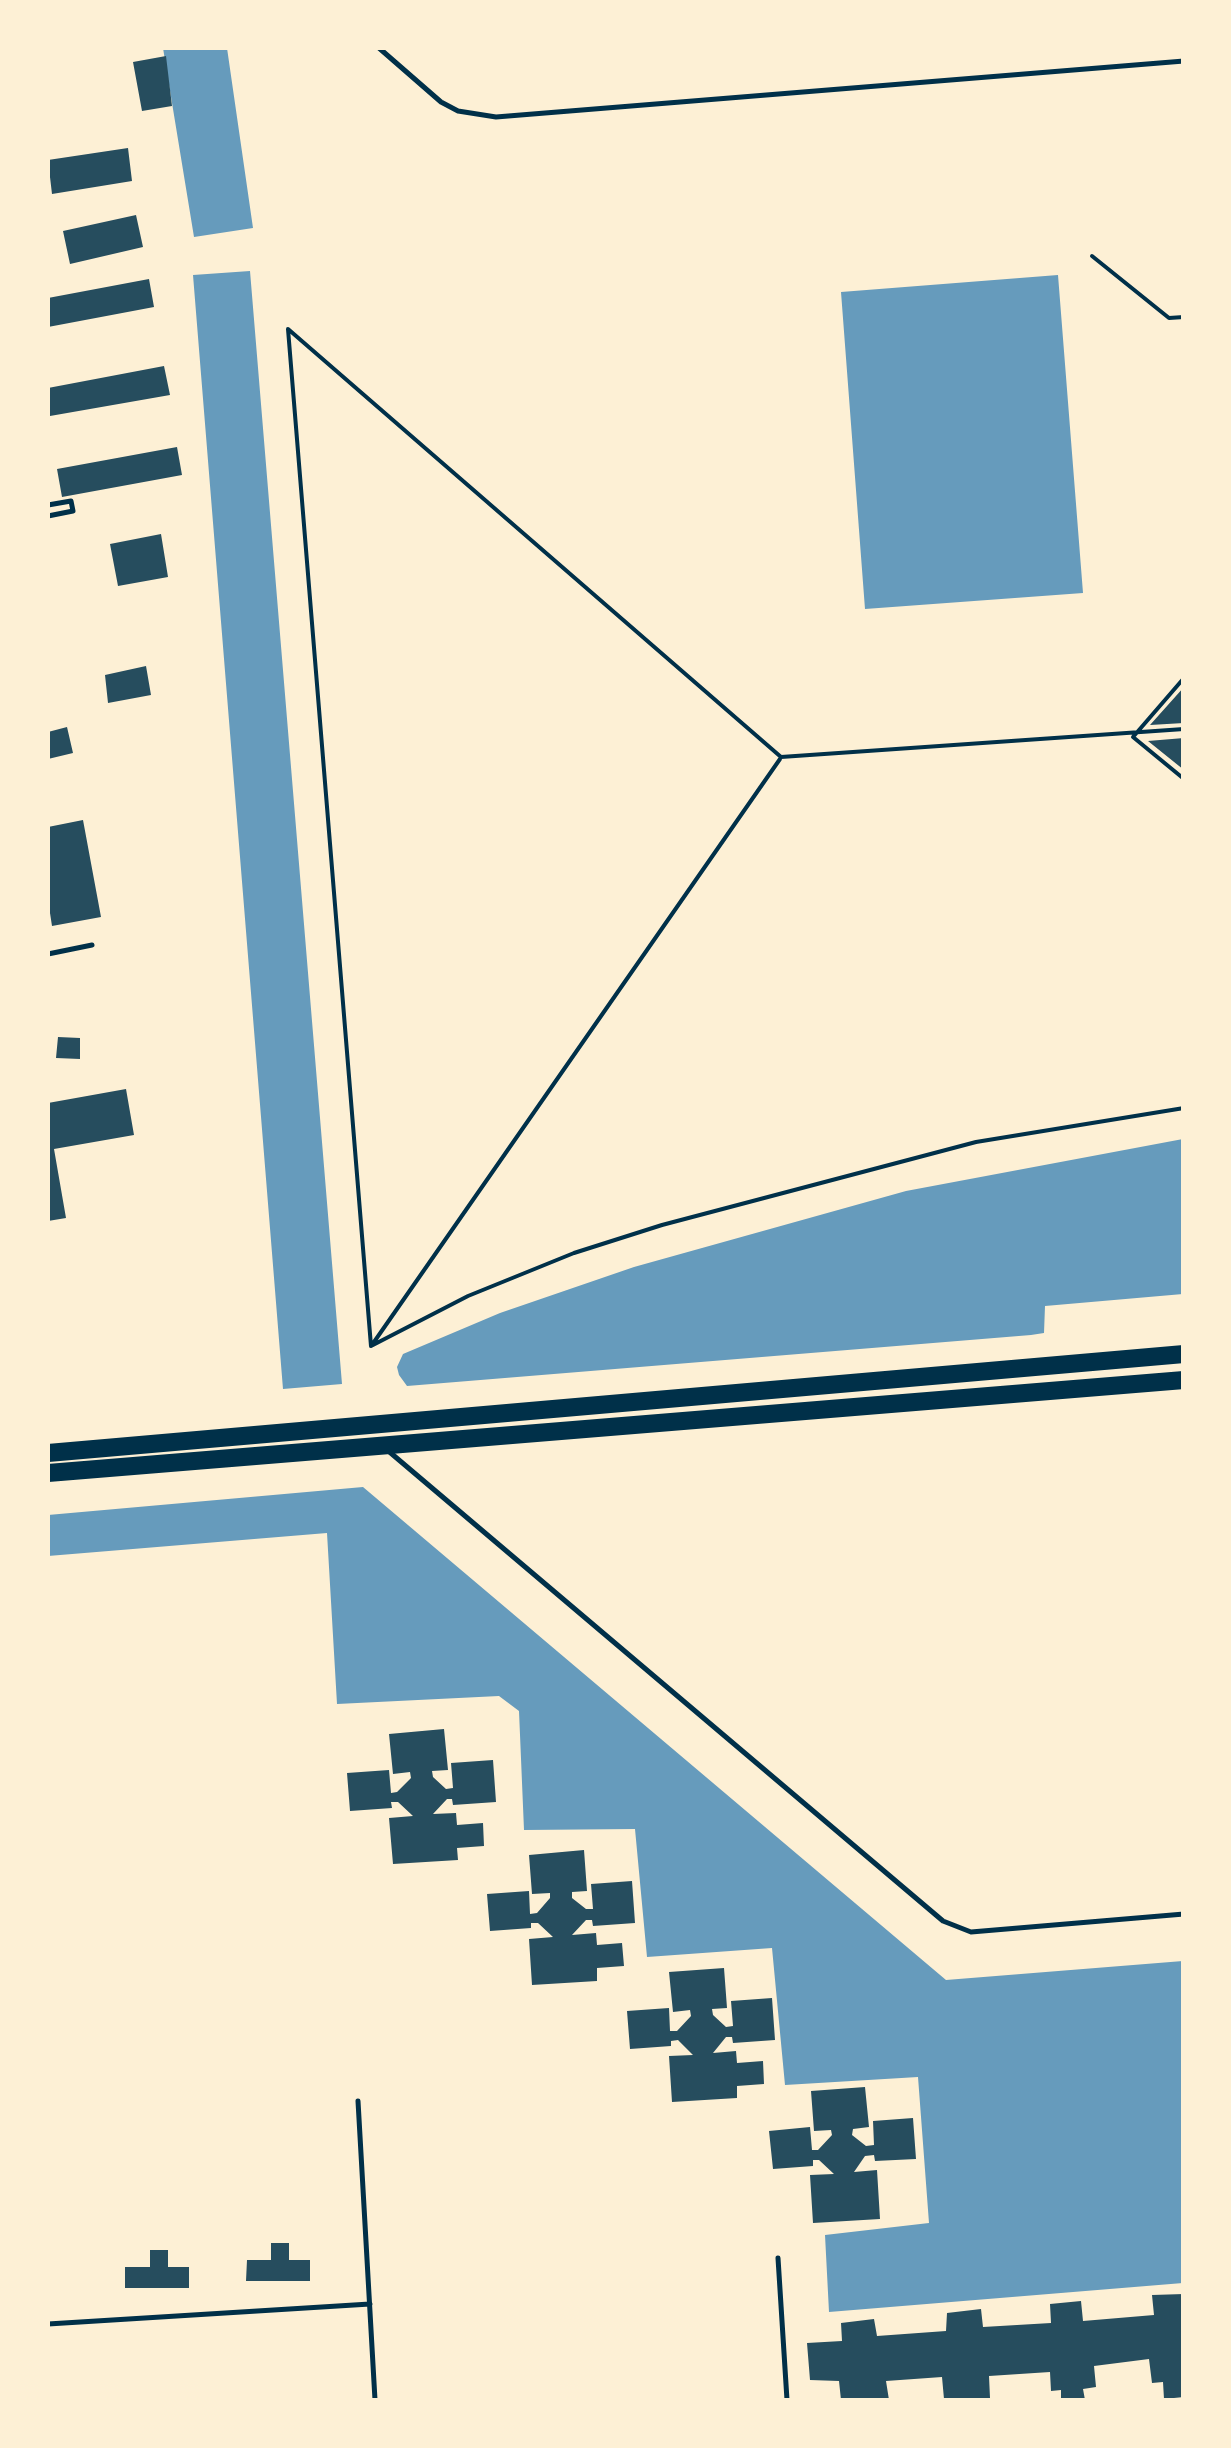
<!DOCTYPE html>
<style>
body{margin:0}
#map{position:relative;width:1231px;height:2448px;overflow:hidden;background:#fdf0d5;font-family:Rubik,sans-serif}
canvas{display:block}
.frame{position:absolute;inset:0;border:50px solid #fdf0d5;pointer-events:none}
</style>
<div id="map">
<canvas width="1231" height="2448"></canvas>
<div class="frame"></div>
</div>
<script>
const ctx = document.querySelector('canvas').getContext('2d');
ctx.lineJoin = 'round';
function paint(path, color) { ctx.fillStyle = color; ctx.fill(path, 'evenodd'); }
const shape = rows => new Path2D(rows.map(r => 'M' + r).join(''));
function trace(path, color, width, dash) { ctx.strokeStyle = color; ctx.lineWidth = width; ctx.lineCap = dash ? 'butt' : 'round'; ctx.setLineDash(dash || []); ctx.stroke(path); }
paint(shape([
 [163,48,227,48,253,228,194,237],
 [250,271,342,1384,283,1389,193,275],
 [1058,275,1083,593,865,609,841,292],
 [1183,1139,1183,1294,1045,1306,1044,1333,1031,1335,407,1386,399,1375,397,1367,403,1354,500,1313,634,1267,906,1191],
 [363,1487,946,1980,1183,1961,1183,2283,829,2312,825,2235,929,2223,918,2077,785,2085,772,1948,647,1957,635,1829,524,1830,519,1711,499,1696,337,1704,327,1533,48,1556,48,1515]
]), '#669bbc');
paint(shape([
 [166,56,172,106,142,111,133,62],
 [128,148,132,181,52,194,48,160],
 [136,215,143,247,70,264,63,231],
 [149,279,154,307,48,327,48,298],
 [164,366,170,395,50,416,48,388],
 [177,447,182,475,62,497,57,469],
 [161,534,168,577,118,586,110,544],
 [146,666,151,695,108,703,105,675],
 [1184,687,1184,723,1150,725],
 [67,727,73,753,48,759,48,732],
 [1184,738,1184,770,1148,741],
 [83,820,101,917,52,926,48,900,48,827],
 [58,1037,80,1038,80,1059,56,1058],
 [126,1089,134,1135,54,1149,66,1218,48,1221,48,1103],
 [444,1729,448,1770,432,1771,433,1777,446,1789,453,1788,451,1763,493,1760,496,1802,453,1805,452,1799,447,1799,433,1814,456,1813,457,1825,483,1823,484,1846,457,1848,458,1860,393,1864,389,1818,413,1816,398,1802,391,1802,392,1808,350,1811,347,1773,389,1770,391,1793,397,1792,411,1778,410,1772,393,1774,389,1734],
 [584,1850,587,1891,572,1892,572,1898,586,1909,593,1909,591,1884,632,1881,635,1923,593,1926,592,1920,586,1920,572,1935,596,1933,597,1945,622,1943,624,1966,597,1968,597,1981,532,1985,529,1939,553,1937,538,1923,531,1923,531,1928,490,1931,487,1894,529,1891,530,1914,537,1913,550,1898,550,1893,532,1894,529,1855],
 [724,1968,727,2008,712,2009,713,2015,726,2027,733,2026,731,2001,772,1998,775,2040,733,2043,732,2037,726,2037,713,2053,736,2051,737,2063,763,2061,764,2084,737,2086,737,2098,672,2102,669,2056,693,2055,678,2040,671,2041,671,2046,630,2049,627,2011,669,2008,670,2031,677,2031,691,2016,690,2010,673,2012,669,1972],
 [865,2087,869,2127,853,2129,852,2135,866,2146,874,2145,873,2121,913,2118,916,2159,875,2161,874,2155,865,2156,854,2172,877,2170,880,2219,813,2223,810,2175,834,2174,819,2160,813,2160,813,2166,773,2169,769,2131,810,2127,812,2150,818,2150,832,2135,831,2130,814,2131,811,2091],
 [271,2243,289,2243,289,2260,310,2260,310,2281,246,2281,247,2260,271,2260],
 [150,2250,168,2250,168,2267,189,2267,189,2288,125,2288,125,2267,150,2267],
 [1184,2294,1184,2397,1164,2399,1163,2382,1152,2383,1149,2359,1094,2366,1096,2387,1083,2389,1085,2400,1061,2400,1061,2390,1051,2391,1050,2372,989,2376,990,2398,978,2398,978,2400,944,2399,942,2377,886,2381,889,2400,841,2400,839,2381,810,2380,807,2343,842,2341,841,2323,874,2319,877,2336,946,2331,947,2313,981,2309,983,2327,1051,2323,1050,2304,1081,2301,1083,2321,1154,2315,1152,2295]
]), '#264d5e');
trace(shape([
 [1092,256,1169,318,1184,317],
 [1184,678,1133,737,1184,779],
 [374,1342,780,759],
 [371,1346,288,329,781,757,1184,729],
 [371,1346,468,1296,574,1253,662,1225,976,1142,1184,1108]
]), '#003049', 4);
trace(shape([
 [379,48,441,102,458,111,496,117,1184,61],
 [48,505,71,501,73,511,48,516],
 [48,954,92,945],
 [386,1449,943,1921,971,1932,1184,1914],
 [358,2101,375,2400],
 [778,2258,787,2400],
 [48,2324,370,2304]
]), '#003049', 5);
trace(shape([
 [48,1453,1184,1354],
 [48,1473,1184,1380]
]), '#003049', 18);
</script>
